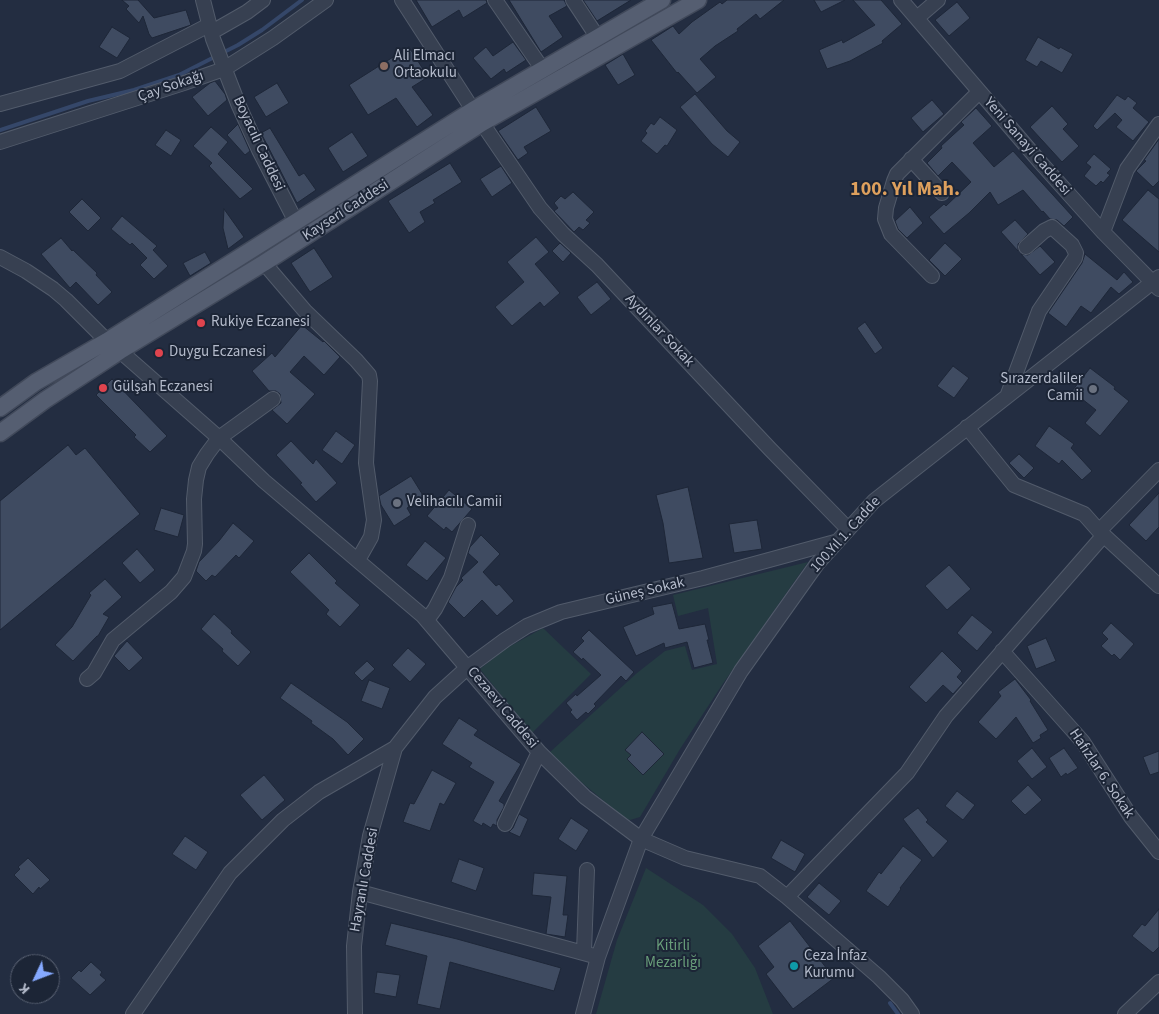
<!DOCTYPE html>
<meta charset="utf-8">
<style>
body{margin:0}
#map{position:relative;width:1159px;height:1014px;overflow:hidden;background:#232d41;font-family:"Source Sans 3",sans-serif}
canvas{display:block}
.north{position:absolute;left:10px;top:954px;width:50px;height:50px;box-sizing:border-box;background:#1c2536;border:1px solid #596172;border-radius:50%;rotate:227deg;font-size:14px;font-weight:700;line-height:20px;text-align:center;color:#b4bbcb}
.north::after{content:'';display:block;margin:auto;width:18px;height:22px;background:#85a9ff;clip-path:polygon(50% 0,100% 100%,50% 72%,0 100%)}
</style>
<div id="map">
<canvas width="1159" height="1014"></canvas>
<div class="north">K</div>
</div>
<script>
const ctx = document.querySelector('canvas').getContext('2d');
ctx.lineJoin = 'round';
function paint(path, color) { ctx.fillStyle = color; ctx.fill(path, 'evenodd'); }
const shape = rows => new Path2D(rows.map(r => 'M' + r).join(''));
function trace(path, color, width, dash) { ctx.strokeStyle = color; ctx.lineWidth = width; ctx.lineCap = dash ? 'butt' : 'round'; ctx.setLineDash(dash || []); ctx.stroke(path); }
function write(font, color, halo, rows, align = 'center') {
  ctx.font = font + ' "Source Sans 3",sans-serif'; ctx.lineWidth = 4; ctx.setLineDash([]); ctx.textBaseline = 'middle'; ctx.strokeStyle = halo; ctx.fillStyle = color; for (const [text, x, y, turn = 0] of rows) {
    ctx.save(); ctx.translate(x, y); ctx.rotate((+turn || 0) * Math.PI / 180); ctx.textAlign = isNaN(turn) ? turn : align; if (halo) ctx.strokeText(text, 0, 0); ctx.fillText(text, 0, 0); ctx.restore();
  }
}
paint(shape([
 [808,562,722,685,680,749,640,817,630,820,623,817,580,781,550,752,637,673,665,651,685,646,692,670,717,664,708,608,678,616,673,595],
 [543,628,591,674,532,733,480,669,505,649],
 [646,868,703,905,732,934,755,968,773,1014,596,1014,617,940]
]), '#253c42');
trace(shape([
 [0,130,88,101,134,90,179,75,238,45,262,30,302,0],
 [890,1003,898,1014]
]), '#354769', 4);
const building = shape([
 [122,0,138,0,154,18,186,10,191,25,152,38,149,34,143,16,139,23,126,9,129,6,122,0],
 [416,0,486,0,487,3,463,18,459,10,432,27,416,0],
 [509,0,564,0,567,6,549,16,563,37,541,52,509,0],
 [583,0,631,0,597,21,583,0],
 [727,0,784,0,760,19,756,14,737,29,738,31,715,46,700,59,716,77,697,93,678,72,677,73,651,40,673,26,679,34,692,22,720,2,722,4,727,0],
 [814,0,845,0,821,12,814,0],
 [853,0,881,0,902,24,882,41,883,43,850,61,827,69,819,50,842,40,843,43,875,25,853,0],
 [957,2,970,18,949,36,935,20,957,2],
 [112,27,130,38,117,58,99,47,112,27],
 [1038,37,1059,49,1060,47,1073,54,1062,73,1041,61,1037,67,1025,60,1038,37],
 [513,42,526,60,506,73,504,69,491,79,473,58,486,47,493,56,513,42],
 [409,47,428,77,412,87,433,115,417,127,396,98,368,115,349,85,409,47],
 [623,54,635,75,618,85,605,65,623,54],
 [215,81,225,94,227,100,208,116,192,97,210,83,215,81],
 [277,83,289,103,266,117,254,97,277,83],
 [695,94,727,131,740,142,728,157,712,144,680,107,695,94],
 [1117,95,1125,100,1128,96,1137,103,1133,108,1149,122,1133,141,1116,127,1122,120,1115,113,1097,130,1093,126,1117,95],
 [932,100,944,114,923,132,911,118,932,100],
 [1052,106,1068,124,1063,129,1079,146,1062,162,1030,127,1052,106],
 [536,107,551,131,524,147,528,153,518,160,498,131,536,107],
 [976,108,992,126,973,143,994,167,1013,151,1073,217,1064,226,1057,220,1050,219,1043,211,1042,212,1023,190,998,205,990,192,969,213,944,234,929,217,944,204,946,206,971,182,952,162,938,176,927,163,942,148,941,146,964,125,961,122,976,108],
 [660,117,677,130,667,146,665,145,657,154,641,141,647,133,645,131,651,123,654,125,660,117],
 [238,124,250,151,245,155,227,135,238,124],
 [211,127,228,142,218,154,253,189,240,199,209,166,212,163,193,146,211,127],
 [270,128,299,176,304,173,316,190,297,203,261,133,270,128],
 [166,130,181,140,171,156,155,145,166,130],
 [352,132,368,156,343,172,328,148,352,132],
 [1159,139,1159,181,1153,187,1136,171,1146,161,1144,160,1159,139],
 [1094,154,1111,169,1107,173,1110,175,1103,183,1101,181,1096,186,1084,176,1091,167,1086,163,1094,154],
 [450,163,462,182,433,200,435,203,420,212,425,222,409,233,388,201,450,163],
 [501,166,512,183,492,197,480,179,501,166],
 [1148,190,1159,199,1159,252,1122,220,1148,190],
 [573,192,594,212,586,220,590,223,583,230,579,227,574,232,554,211,558,208,554,203,561,196,565,199,573,192],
 [82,199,101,218,88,231,69,212,82,199],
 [910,207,923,223,907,238,898,229,895,221,910,207],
 [224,209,244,237,228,249,223,228,224,209],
 [122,216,157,246,153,250,168,266,154,279,140,265,147,258,132,243,130,245,111,229,122,216],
 [1015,220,1028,234,1018,244,1018,251,1001,232,1015,220],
 [536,237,549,252,535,264,560,293,544,307,540,302,512,326,495,307,524,282,507,262,536,237],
 [61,238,72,251,73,250,97,273,96,275,112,292,98,305,76,282,70,288,41,254,61,238],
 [560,243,571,253,563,262,552,251,560,243],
 [945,243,962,259,945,276,929,260,945,243],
 [1040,246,1055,262,1040,275,1021,254,1028,255,1040,246],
 [314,248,333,277,310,292,291,263,314,248],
 [205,252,211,263,190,276,183,263,205,252],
 [1085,254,1117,280,1124,272,1133,282,1119,294,1111,287,1091,313,1081,306,1066,327,1048,313,1082,263,1085,254],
 [597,282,611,299,591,315,577,297,597,282],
 [865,322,883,348,875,354,857,328,865,322],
 [302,325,323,342,324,341,340,357,324,375,304,356,290,372,315,394,287,424,272,410,281,403,280,394,276,391,269,391,252,371,272,353,275,357,302,325],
 [953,366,969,378,954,398,937,386,953,366],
 [1090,368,1115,387,1114,389,1129,401,1100,436,1085,423,1096,410,1072,391,1090,368],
 [112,379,167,436,150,452,134,437,136,435,96,395,112,379],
 [1049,426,1074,444,1071,448,1092,471,1082,480,1062,460,1059,464,1035,446,1049,426],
 [336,431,355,445,342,464,322,450,336,431],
 [291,441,313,464,316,459,337,483,316,502,300,484,302,483,276,455,291,441],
 [68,445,76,455,85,448,140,514,0,630,0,501,68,445],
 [1019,454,1034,468,1024,478,1009,463,1019,454],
 [411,476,424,497,407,508,411,515,394,526,381,505,379,496,411,476],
 [688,487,703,558,669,563,663,523,656,495,688,487],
 [449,490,472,509,452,532,446,527,444,530,427,516,449,490],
 [1159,493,1159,527,1146,541,1129,525,1159,493],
 [161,508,184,515,178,537,154,530,161,508],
 [757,520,762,549,734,553,729,524,757,520],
 [233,523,254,541,239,558,236,555,215,577,212,575,206,581,196,571,199,562,219,541,233,523],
 [481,535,500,554,483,572,496,586,499,584,514,601,497,616,482,600,464,618,448,602,456,587,463,580,461,578,478,562,468,553,470,547,481,535],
 [425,541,446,558,427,581,406,565,425,541],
 [137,549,155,570,140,583,122,563,137,549],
 [309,553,337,581,335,583,360,605,340,627,326,614,329,610,290,572,309,553],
 [949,565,971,589,947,610,925,586,949,565],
 [105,579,122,597,103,614,109,617,98,636,97,636,73,661,55,645,72,627,91,595,89,593,105,579],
 [672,603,679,629,705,624,709,640,707,640,713,663,694,668,687,642,665,648,664,643,636,656,623,627,654,614,652,607,672,603],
 [214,614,232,631,231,633,251,652,238,666,222,651,223,649,201,629,214,614],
 [972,615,993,632,977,651,957,633,972,615],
 [1111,623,1134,644,1120,660,1114,654,1112,656,1101,646,1108,639,1102,633,1111,623],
 [589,630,634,672,626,681,621,676,594,704,596,706,588,714,586,712,577,720,570,712,572,710,566,703,576,694,577,696,601,675,583,658,582,660,573,652,584,641,581,638,589,630],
 [1046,638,1056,661,1036,669,1027,646,1046,638],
 [127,641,143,658,129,671,114,656,127,641],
 [408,648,426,664,410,682,392,665,408,648],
 [942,651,962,671,957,677,963,683,953,694,943,685,926,703,909,687,942,651],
 [367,661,375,669,362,681,354,673,367,661],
 [1015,679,1031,700,1030,701,1048,730,1040,735,1041,738,1033,743,1016,717,996,739,978,722,1001,696,998,692,1015,679],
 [369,680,390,688,382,709,361,701,369,680],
 [291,683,347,722,364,739,348,755,333,739,311,723,312,721,280,698,291,683],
 [459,718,478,730,474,735,521,764,499,801,504,804,504,807,497,820,497,826,493,824,491,828,483,823,482,826,473,821,494,782,469,767,472,763,442,744,459,718],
 [642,732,664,754,643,775,627,759,631,755,625,750,642,732],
 [1032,748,1047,767,1032,779,1017,761,1032,748],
 [1064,748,1078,768,1067,775,1066,773,1061,777,1049,758,1064,748],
 [1159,751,1159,772,1150,775,1143,757,1159,751],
 [432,770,456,783,444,805,440,803,430,831,403,822,410,803,414,804,432,770],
 [264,775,285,800,262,820,240,795,264,775],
 [1028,785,1042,800,1025,815,1011,801,1028,785],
 [957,791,975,805,963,820,945,806,957,791],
 [918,808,928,820,926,822,948,841,933,858,903,819,918,808],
 [519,814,528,819,520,837,509,832,513,828,519,814],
 [571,818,589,830,576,851,558,839,571,818],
 [185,836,208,852,196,870,172,854,185,836],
 [781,840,805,854,795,872,771,858,781,840],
 [903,846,922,860,900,888,901,889,888,907,866,891,879,872,881,874,903,846],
 [28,858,50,880,40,889,39,887,33,894,14,875,20,869,18,867,28,858],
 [459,859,484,868,476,891,451,882,459,859],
 [534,873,567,876,563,915,568,915,565,937,546,934,551,897,532,895,534,873],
 [819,883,841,901,829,915,807,897,819,883],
 [1159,909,1159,947,1153,953,1132,936,1142,924,1145,926,1159,909],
 [790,921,834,978,793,1009,766,974,774,967,758,946,790,921],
 [391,923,457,939,561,968,554,991,450,962,440,1009,417,1004,427,956,385,945,391,923],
 [91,962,102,972,100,975,106,980,90,995,71,978,79,970,81,972,91,962],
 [377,972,400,975,396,997,374,993,377,972]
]);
paint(building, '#3f4b61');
trace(building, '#1e2738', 1);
const minor = shape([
 [203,0,213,39,239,106,259,150,296,222],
 [402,0,473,110],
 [495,0,543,70],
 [573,0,598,38],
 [901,0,1040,162,1103,232,1159,289],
 [917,18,938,0],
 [212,32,247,12,263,0],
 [0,104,120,71,209,25],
 [482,123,540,208,563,234,597,265,770,449,848,529],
 [0,142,184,83,224,69,273,38,326,0],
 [911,159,942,193],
 [1103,232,1127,169,1159,124],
 [0,257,26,271,53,289,66,300,107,341],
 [264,263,305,311,356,360,369,375,370,381,366,463,374,520,371,537,358,560],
 [932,276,891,234,885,219,886,208,894,181,897,174,979,92],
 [120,351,219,438,264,481,423,616,539,752,585,797,641,839,685,858,760,876,787,897,879,977,902,1000,912,1014],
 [1008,394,1039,311,1075,258,1076,253,1072,245,1052,227,1044,231,1026,247],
 [967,427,1014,485,1084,514,1099,531,1159,586],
 [1099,531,1159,470],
 [427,620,435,609,451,578,468,525],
 [1002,651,1083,742,1131,817,1159,852],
 [87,679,94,673,113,640,171,592,184,577,194,551,195,544,194,499,196,480,199,467,207,454,219,438,273,399],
 [505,824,539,752],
 [360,892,598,957],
 [787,897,907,773,946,716,1104,535],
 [584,952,587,870],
 [133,1014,230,873,283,820,319,792,395,748,435,697,467,668,505,640,527,626,561,612,703,578,835,542],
 [355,1014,354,946,360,892,370,836,395,748],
 [583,1014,598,957,641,839,741,671,817,564,874,501,1159,277],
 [1125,1014,1159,982]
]);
const major = shape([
 [0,408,36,382,107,341,473,110,662,0],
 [0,433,45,400,120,351,264,263,482,123,698,0]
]);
trace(minor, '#525b6b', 16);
trace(major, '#41495a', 19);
trace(minor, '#374051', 14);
trace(major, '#555e71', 16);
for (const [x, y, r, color] of [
 [384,66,5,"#8d6e63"],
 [201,323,5,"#e0444e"],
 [159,353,5,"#e0444e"],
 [103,388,5,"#e0444e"],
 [1093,389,5,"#6b7280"],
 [397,503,5,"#6b7280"],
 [794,966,5,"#0f9aa8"]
]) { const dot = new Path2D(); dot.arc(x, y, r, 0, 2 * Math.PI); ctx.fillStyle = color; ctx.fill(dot); trace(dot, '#1c2536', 2); }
write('15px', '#b4bbcb', '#1c2536', [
 ["Ali Elmacı",394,57],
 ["Ortaokulu",394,74],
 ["Rukiye Eczanesi",211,323],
 ["Duygu Eczanesi",169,353],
 ["Sırazerdaliler",1083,380,"right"],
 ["Camii",1083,397,"right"],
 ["Gülşah Eczanesi",113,388],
 ["Velihacılı Camii",407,503],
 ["Ceza İnfaz",804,957],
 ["Kurumu",804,974]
], 'left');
write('15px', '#b4bbcb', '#1c2536', [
 ["Çay Sokağı",171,87,-19],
 ["Boyacılı Caddesi",258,144,65],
 ["Yeni Sanayi Caddesi",1027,147,49],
 ["Kayseri Caddesi",346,211,-33],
 ["Aydınlar Sokak",659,331,47],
 ["100.Yıl 1. Cadde",846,535,-48],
 ["Güneş Sokak",645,592,-13],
 ["Cezaevi Caddesi",502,708,50],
 ["Hafızlar 6. Sokak",1101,774,56],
 ["Hayranlı Caddesi",365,880,-80]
]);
write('15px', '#699e7a', '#1c2536', [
 ["Kitirli",673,947],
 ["Mezarlığı",673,964]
]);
write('bold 20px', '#dea05d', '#1c2536', [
 ["100. Yıl Mah.",905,191]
]);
</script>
